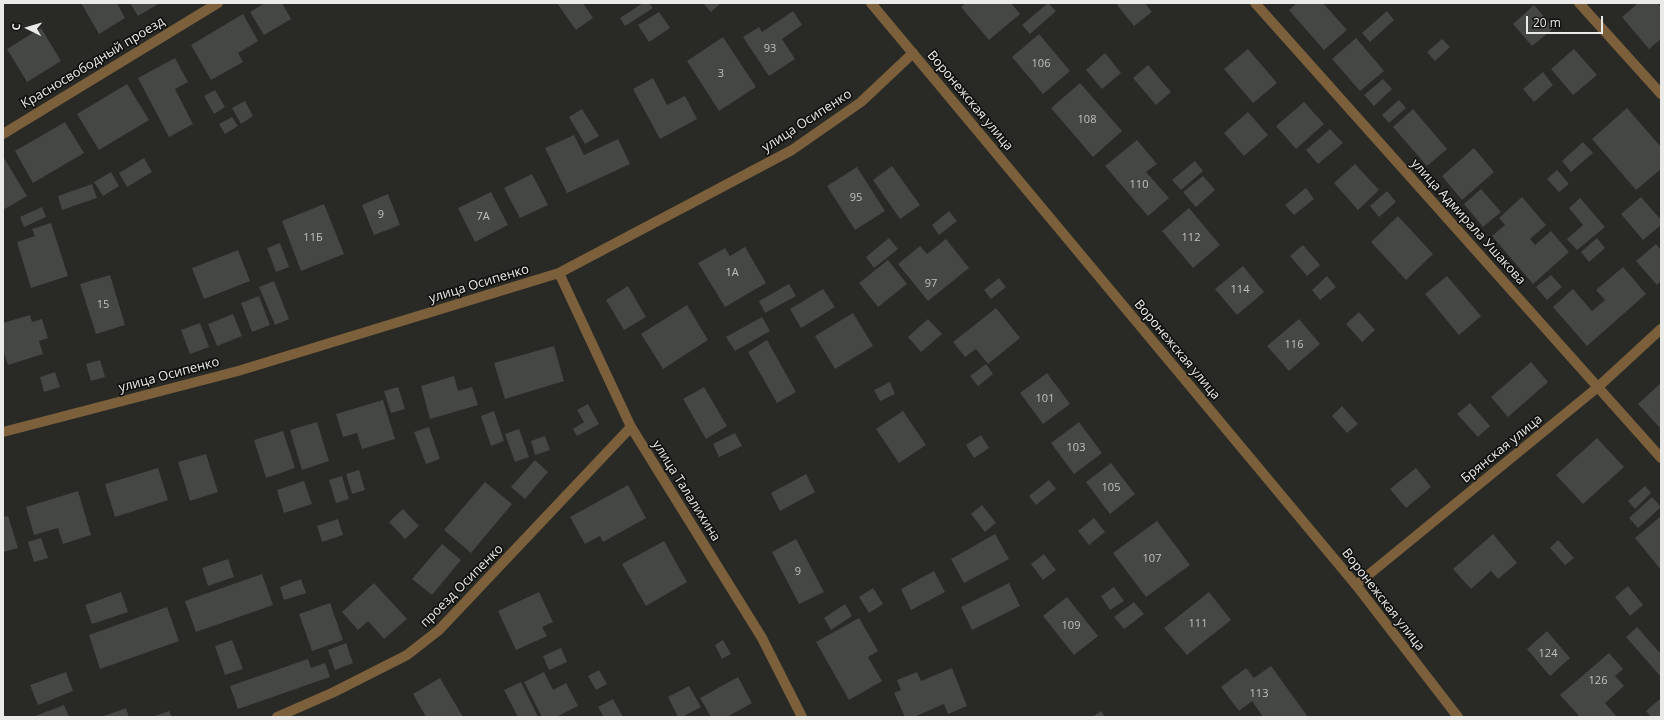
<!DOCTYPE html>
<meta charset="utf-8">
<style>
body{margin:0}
#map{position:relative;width:1664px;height:720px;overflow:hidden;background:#292925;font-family:"Open Sans",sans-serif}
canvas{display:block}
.frame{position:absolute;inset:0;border:4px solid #eaeae8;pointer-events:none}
.north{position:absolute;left:8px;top:8px;width:40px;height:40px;-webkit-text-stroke:3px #111110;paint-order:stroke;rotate:275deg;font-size:11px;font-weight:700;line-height:16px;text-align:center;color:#eaeae8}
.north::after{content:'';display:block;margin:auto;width:14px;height:18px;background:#eaeae8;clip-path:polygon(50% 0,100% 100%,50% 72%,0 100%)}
.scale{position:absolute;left:1526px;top:16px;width:77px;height:18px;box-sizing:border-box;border:2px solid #eaeae8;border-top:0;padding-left:5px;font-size:12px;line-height:14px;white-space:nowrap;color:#eaeae8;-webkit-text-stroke:3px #111110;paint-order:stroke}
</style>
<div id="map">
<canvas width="1664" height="720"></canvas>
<div class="frame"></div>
<div class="north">С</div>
<div class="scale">20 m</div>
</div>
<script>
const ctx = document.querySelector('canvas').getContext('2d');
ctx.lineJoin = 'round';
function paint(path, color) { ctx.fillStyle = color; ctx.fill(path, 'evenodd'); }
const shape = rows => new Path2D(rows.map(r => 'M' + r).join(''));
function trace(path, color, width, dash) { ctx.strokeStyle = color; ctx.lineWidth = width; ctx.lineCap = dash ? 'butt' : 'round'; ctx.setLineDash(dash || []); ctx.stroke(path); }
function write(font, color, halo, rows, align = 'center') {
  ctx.font = font + ' "Open Sans",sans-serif'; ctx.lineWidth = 3.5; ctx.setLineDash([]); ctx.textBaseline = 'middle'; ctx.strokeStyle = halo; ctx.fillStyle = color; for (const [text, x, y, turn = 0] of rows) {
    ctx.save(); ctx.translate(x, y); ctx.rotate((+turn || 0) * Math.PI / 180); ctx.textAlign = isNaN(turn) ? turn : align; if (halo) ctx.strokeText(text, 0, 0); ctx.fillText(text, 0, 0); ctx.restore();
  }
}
paint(shape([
 [81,3,117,3,125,18,99,34],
 [130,3,160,3,138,16],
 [265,3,282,3,291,19,264,35,250,12],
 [557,3,583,3,593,18,576,30],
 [643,3,649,3,653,8,625,26,620,18],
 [703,3,721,3,711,12],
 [966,3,1011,3,1020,14,989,40,961,7],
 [1048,3,1056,11,1030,34,1022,25],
 [1120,3,1145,3,1152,12,1134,26,1117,5],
 [1297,3,1323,3,1347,30,1324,50,1289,10],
 [1638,3,1657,3,1661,7,1661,39,1649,49,1622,17],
 [1534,5,1554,28,1532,46,1513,24],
 [793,11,802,25,782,39,795,59,769,76,743,37,759,27,762,32],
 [1387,11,1394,20,1370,42,1362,33],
 [659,12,670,28,649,42,638,25],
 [243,14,258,41,238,53,243,62,211,80,191,45],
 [41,28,61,61,27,82,7,49],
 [1039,34,1070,71,1043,94,1012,57],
 [723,37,756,87,719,111,687,61],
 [1356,38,1384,71,1360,91,1332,59],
 [1442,39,1450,47,1435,61,1427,52],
 [1248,49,1277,83,1253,103,1224,69],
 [1574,49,1597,75,1573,95,1551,69],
 [1105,53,1121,73,1102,89,1086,70],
 [175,58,188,82,175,89,193,124,169,137,138,78],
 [1148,65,1171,92,1156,105,1133,78],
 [1543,72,1553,85,1534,102,1523,89],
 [653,78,667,105,685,96,697,119,660,139,633,89],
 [1383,79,1392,89,1374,106,1364,95],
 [1080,83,1122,131,1093,157,1051,108],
 [127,84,149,120,99,150,77,114],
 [215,90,225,107,214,114,204,96],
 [1399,100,1406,108,1389,123,1382,115],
 [245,101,253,116,241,124,232,108],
 [1304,102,1324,124,1296,149,1276,126],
 [1627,108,1661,147,1661,169,1636,190,1592,139],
 [582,109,599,136,585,144,569,117],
 [1413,109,1447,149,1427,166,1393,127],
 [1248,112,1268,135,1244,156,1224,133],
 [232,117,238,126,225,134,219,124],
 [65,122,84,153,33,183,15,151],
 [1330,129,1343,143,1318,164,1306,150],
 [574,135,584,155,618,139,630,164,567,193,545,148],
 [1137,140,1157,164,1146,172,1169,198,1148,216,1105,166],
 [1583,142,1593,153,1571,172,1562,161],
 [1474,148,1494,172,1462,200,1442,176],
 [3,158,4,158,27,196,3,210],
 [144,158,152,172,127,187,119,173],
 [1195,161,1203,171,1181,190,1172,180],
 [1355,164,1379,190,1358,210,1334,183],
 [892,166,920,205,900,219,873,180],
 [857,167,885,211,855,230,827,186],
 [1557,170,1569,184,1559,192,1547,179],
 [111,172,119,186,103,196,94,182],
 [532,174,548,205,520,218,504,188],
 [1203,176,1215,190,1196,207,1183,192],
 [92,184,97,198,62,210,58,196],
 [1306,188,1314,199,1294,215,1285,205],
 [1481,189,1501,212,1483,227,1464,204],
 [1387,191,1396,202,1379,217,1370,206],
 [491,192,508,225,475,242,458,208],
 [388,194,400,225,374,235,362,205],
 [1522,197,1546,225,1530,239,1535,245,1551,231,1569,252,1533,284,1492,236,1505,225,1499,218],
 [1641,197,1661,220,1661,225,1643,240,1621,214],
 [1580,198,1605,227,1577,250,1567,239,1583,225,1569,208],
 [324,204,344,254,301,271,282,221],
 [42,207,46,217,24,227,20,217],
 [1189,208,1220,245,1193,268,1162,231],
 [949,211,957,221,939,235,932,225],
 [1398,216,1433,254,1406,280,1371,242],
 [51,223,68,276,31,288,17,242,35,236,32,229],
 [889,238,898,249,874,268,866,257],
 [1597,238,1605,248,1589,262,1581,252],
 [946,239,969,268,928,301,898,264,920,246,927,254],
 [280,243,289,267,276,272,267,248],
 [1656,244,1661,250,1661,281,1657,285,1636,261],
 [1303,245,1320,265,1307,276,1290,256],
 [745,247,766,283,725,307,698,263,725,248,730,256],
 [238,250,250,281,204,299,192,268],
 [888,260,907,284,878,307,859,283],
 [1243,266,1264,292,1237,315,1215,289],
 [1623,267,1646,294,1587,346,1553,307,1573,289,1592,311,1605,300,1596,290],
 [110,275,125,325,96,334,80,284],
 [1551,275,1562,287,1547,300,1536,287],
 [1327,276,1336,287,1320,300,1312,290],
 [1447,276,1481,316,1459,335,1425,294],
 [999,278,1006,287,991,299,984,290],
 [274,281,289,319,275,325,259,287],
 [789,284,796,296,765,313,759,301],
 [628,286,646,317,624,330,606,300],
 [823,289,835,307,801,328,790,309],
 [259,296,270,325,252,332,241,303],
 [687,305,708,340,663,369,641,334],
 [996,308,1020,338,988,364,976,349,965,357,953,342],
 [1359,312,1375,330,1362,342,1346,324],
 [853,313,873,346,835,369,815,336],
 [233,314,242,336,217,346,208,324],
 [30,315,32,322,42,319,48,338,39,341,43,354,8,365,3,350,3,323],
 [762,317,770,331,735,351,726,337],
 [928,319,942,334,921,352,908,337],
 [1299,319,1320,344,1289,371,1267,346],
 [200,323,209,347,190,354,181,330],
 [767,340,796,392,777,403,748,352],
 [554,346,564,381,505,399,494,363],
 [100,360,105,377,91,381,86,364],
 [1531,362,1548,382,1508,417,1491,397],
 [986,364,993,374,978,386,970,376],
 [55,372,60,387,44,392,40,377],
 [1047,373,1070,404,1043,424,1020,393],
 [454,376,458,391,472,387,478,405,430,419,421,386],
 [890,382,895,394,880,401,874,390],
 [1661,383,1661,429,1638,404],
 [398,387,405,409,391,413,384,391],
 [704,387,727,426,706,439,683,399],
 [383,400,395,439,362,449,357,433,343,437,336,414],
 [1470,403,1490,426,1478,437,1457,414],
 [588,404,599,424,577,436,573,429,584,422,577,410],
 [1342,406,1358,424,1347,433,1332,416],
 [494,411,504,441,491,446,481,416],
 [903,411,926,445,899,463,876,429],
 [317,422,329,461,302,470,290,430],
 [1079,422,1102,453,1074,474,1051,443],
 [429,427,440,459,426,464,414,432],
 [519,429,529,457,515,462,505,434],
 [283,431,295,468,266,478,254,440],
 [735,433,742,446,719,457,713,444],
 [981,435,989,448,974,458,966,445],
 [545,436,550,450,535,455,531,441],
 [1597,438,1624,467,1583,504,1556,475],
 [206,454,218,492,190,501,178,462],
 [535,460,548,472,525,499,511,487],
 [1111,463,1135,494,1110,514,1086,482],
 [158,468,168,500,115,517,105,484],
 [1416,468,1431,487,1406,508,1390,489],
 [359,470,365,490,352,494,346,474],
 [806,474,815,492,780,511,771,493],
 [342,476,349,499,336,503,329,480],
 [1049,480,1056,489,1036,505,1029,496],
 [304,481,312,504,284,513,277,490],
 [485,482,512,504,471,553,444,530],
 [628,485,646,518,603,542,600,536,585,544,570,517],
 [1645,486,1651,493,1635,509,1628,501],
 [78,491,91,535,63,544,58,528,34,535,26,507],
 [1652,497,1661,507,1638,528,1629,518],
 [982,505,996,523,985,532,971,514],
 [403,509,419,526,405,539,389,522],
 [8,516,18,548,3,552,3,517],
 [1661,516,1661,570,1635,538],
 [1094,518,1105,532,1089,545,1078,531],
 [338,519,343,535,322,542,317,526],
 [1157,521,1190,565,1146,597,1113,553],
 [995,534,1009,559,964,583,951,559],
 [1493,534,1517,563,1498,579,1491,571,1471,589,1453,569],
 [41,538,48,558,34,562,28,542],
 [796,539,824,592,799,604,772,552],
 [1558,540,1574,558,1565,565,1550,548],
 [664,541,687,582,646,606,622,564],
 [442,544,461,560,432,595,412,579],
 [1044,554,1056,570,1043,580,1031,564],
 [228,559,234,577,208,586,202,568],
 [934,571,945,592,911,610,901,589],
 [262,574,273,605,196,632,185,601],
 [301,579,306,593,284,600,280,587],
 [374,583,407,619,384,639,368,621,358,630,342,612],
 [1009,583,1020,606,972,630,961,607],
 [1628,586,1643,605,1630,616,1615,597],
 [1114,587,1124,601,1110,610,1101,596],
 [873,588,883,604,869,613,859,597],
 [121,592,128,612,92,624,85,605],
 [539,592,553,622,542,627,547,636,516,650,498,611],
 [1209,592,1231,620,1187,655,1164,628],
 [1067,597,1098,636,1074,655,1043,616],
 [1134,602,1144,614,1124,629,1114,617],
 [330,603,343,640,312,651,299,614],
 [845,604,852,616,831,630,824,618],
 [167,607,179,641,100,669,89,635],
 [859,618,878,651,868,657,882,681,849,700,816,642],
 [1637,627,1661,654,1661,677,1626,637],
 [1547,631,1570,658,1550,676,1527,649],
 [232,640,243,669,225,675,215,646],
 [723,640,731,654,722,659,715,645],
 [346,643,353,663,335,670,328,650],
 [561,648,567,662,549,670,543,656],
 [1609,653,1623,669,1615,676,1624,686,1605,703,1616,716,1580,717,1560,695],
 [308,659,311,668,325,663,330,677,238,709,230,686],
 [1271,666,1308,717,1263,717,1252,701,1239,711,1221,687,1246,668,1254,678],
 [952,668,967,706,948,714,944,704,914,717,905,717,894,693,901,690,897,680,917,672,921,681],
 [599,670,607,684,596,690,588,676],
 [66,672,73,691,38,705,30,685],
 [544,672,553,690,566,683,578,706,556,717,542,717,524,682],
 [738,677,752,703,727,717,711,717,700,698],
 [440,678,463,717,426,717,413,694],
 [521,682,538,717,518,717,504,690],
 [689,686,701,707,682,717,678,717,668,697],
 [1661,698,1661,717,1651,717,1646,711],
 [613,699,623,717,604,717,598,707],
 [64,705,69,717,36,717,35,716],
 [126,708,129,717,101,717],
 [169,711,172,717,152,717],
 [1101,711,1105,717,1092,717]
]), '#454744');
trace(shape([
 [1255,3,1661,458],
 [1579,3,1661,94],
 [3,134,218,3],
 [559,273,631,427,762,638,802,717],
 [3,432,238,371,559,273,792,150,861,102,913,53],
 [1356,585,1598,387,1661,329],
 [277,717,334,692,407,655,439,630,631,427]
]), '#7c603c', 10);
trace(shape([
 [871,3,1356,585,1458,717]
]), '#7c603c', 10);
write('11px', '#c1c1bf', null, [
 ["93",770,49],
 ["106",1041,64],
 ["3",721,74],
 ["108",1087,120],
 ["110",1139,185],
 ["95",856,198],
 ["9",381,215],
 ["7А",483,217],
 ["11Б",313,238],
 ["112",1191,238],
 ["1А",732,273],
 ["97",931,284],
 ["114",1240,290],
 ["15",103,305],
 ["116",1294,345],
 ["101",1045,399],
 ["103",1076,448],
 ["105",1111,488],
 ["107",1152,559],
 ["9",798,572],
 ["111",1198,624],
 ["109",1071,626],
 ["124",1548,654],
 ["126",1598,681],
 ["113",1259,694]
]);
write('13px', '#eaeae8', '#111110', [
 ["Красносвободный проезд",93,63,-31],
 ["Воронежская улица",970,101,50],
 ["улица Осипенко",807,121,-33],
 ["улица Адмирала Ушакова",1468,222,48],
 ["улица Осипенко",479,284,-17],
 ["Воронежская улица",1177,350,50],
 ["улица Осипенко",169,375,-15],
 ["Брянская улица",1502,449,-39],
 ["улица Талалихина",686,491,58],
 ["проезд Осипенко",462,586,-45],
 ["Воронежская улица",1383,600,52]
]);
</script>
